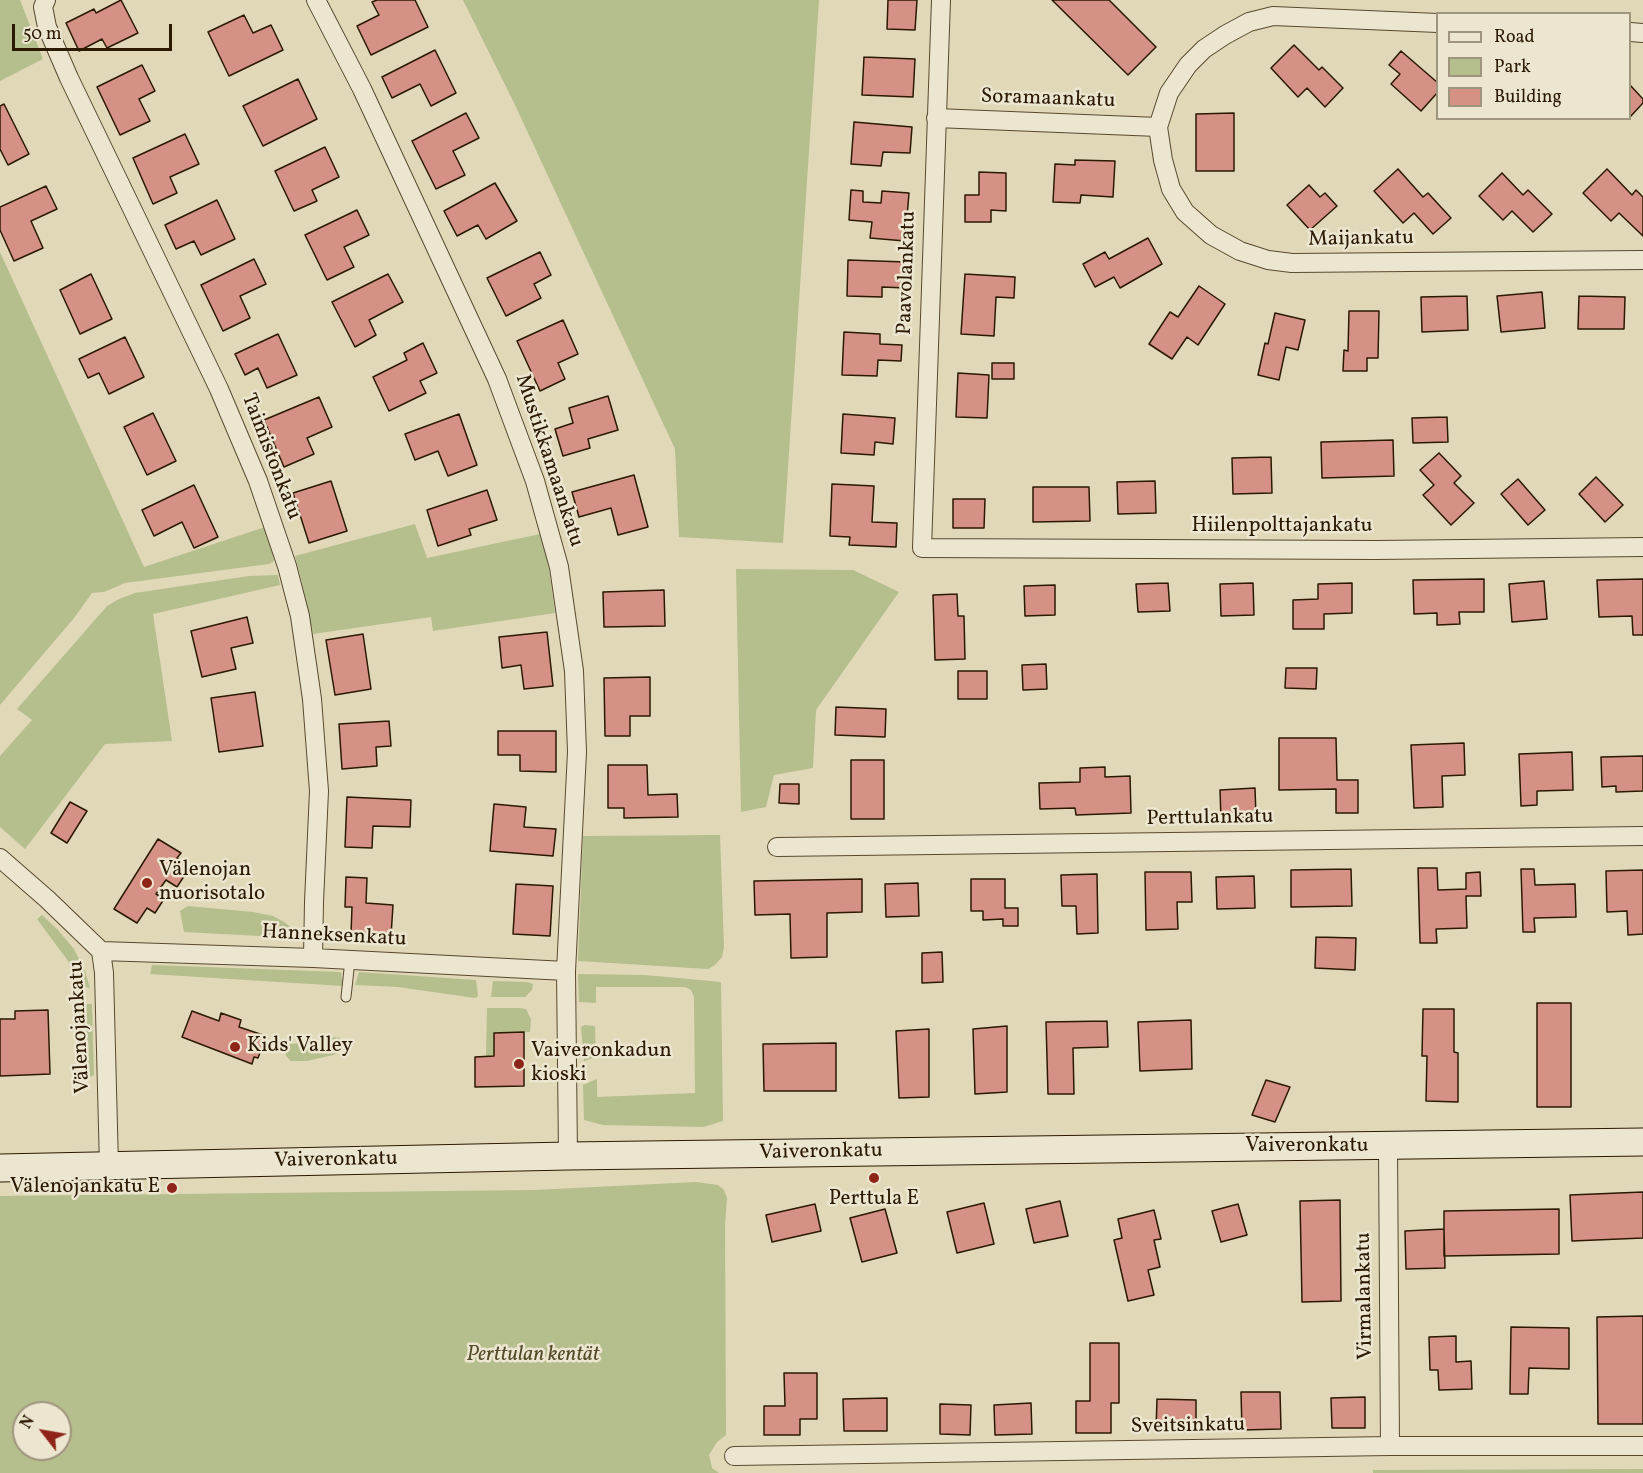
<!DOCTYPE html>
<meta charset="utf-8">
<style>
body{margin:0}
#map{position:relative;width:1643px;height:1473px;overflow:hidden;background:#e1d8b8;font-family:Vollkorn,serif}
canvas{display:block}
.legend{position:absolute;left:1436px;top:12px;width:195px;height:108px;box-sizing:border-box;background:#ece6d1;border:2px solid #9f947d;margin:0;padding:8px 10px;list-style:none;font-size:18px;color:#2b1900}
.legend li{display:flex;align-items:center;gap:12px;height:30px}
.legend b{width:30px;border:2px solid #9f947d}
.north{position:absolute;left:12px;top:1401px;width:60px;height:60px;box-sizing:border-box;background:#ece6d1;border:2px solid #9f947d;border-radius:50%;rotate:301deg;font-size:16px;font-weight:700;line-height:24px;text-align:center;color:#2b1900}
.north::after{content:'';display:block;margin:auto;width:21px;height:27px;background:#8f2418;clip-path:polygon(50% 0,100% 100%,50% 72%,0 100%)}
.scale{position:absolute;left:12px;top:24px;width:160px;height:27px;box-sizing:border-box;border:3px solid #2b1900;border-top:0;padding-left:8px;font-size:18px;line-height:21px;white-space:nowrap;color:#2b1900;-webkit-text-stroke:4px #ece6d1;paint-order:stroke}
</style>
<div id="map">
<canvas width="1643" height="1473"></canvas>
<ul class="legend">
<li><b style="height:8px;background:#ece6d1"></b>Road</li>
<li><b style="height:16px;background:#b5be8d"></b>Park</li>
<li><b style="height:16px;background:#d59284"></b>Building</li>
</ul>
<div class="north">N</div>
<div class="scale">50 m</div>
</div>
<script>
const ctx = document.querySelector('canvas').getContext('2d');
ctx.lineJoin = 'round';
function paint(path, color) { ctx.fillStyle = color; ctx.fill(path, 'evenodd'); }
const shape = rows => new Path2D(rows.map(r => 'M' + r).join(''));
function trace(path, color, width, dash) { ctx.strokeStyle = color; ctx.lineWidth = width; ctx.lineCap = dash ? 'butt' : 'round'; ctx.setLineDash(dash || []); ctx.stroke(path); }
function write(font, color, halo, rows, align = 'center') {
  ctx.font = font + ' Vollkorn,serif'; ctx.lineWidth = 5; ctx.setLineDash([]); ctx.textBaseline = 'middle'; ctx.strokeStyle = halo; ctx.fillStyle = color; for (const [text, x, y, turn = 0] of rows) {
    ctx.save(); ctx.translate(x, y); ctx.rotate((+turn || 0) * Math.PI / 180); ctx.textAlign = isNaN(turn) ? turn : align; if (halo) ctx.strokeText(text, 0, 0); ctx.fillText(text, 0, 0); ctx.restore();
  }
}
paint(shape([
 [0,0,20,0,43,59,0,81],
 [463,0,819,0,783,543,679,537,675,449,515,105],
 [0,252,144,567,265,527,274,559,273,562,269,564,125,583,104,592,92,593,74,618,0,705],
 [415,524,427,558,540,534,548,562,555,613,433,631,431,617,313,634,302,583,295,556],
 [736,569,853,570,899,592,816,710,813,768,774,775,766,807,741,812],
 [278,575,280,585,153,614,172,741,105,744,25,849,0,827,0,756,32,720,17,709,107,606,119,599,135,593,249,576],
 [720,835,724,947,722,957,715,965,708,969,578,961,583,836],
 [188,906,253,912,273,916,284,922,297,932,291,935,279,937,184,932,180,911],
 [42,915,57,929,74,949,85,971,90,988,82,986,74,969,37,919],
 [152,965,341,972,343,986,150,974],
 [359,972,476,980,478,996,475,998,398,987,355,985],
 [578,974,645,975,721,982,723,1121,703,1127,603,1125,584,1120,583,1085,597,1079,597,1097,695,1093,694,997,691,990,685,987,596,987,596,1003,579,1002],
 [493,981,527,982,533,984,532,990,525,997,491,997],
 [87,1004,92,1004,94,1075,86,1079,84,1011],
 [487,1008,519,1008,526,1009,531,1019,530,1032,494,1033,494,1056,486,1056],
 [585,1025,595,1026,596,1057,584,1061,581,1027],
 [335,1037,340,1038,342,1042,338,1053,333,1055,307,1061,291,1061,286,1056,284,1047,288,1044,317,1042],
 [696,1182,718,1185,724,1190,727,1198,725,1224,726,1435,717,1442,709,1455,712,1468,719,1473,0,1473,0,1196,534,1190],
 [24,1413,60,1413,60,1449,24,1449],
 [1643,1469,1643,1473,1373,1473,1373,1470]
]), '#b5be8d');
const building = shape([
 [121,0,138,33,107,48,102,39,79,51,66,23,94,9,96,13,121,0],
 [377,0,415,0,428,27,371,55,357,26,379,15,372,2,377,0],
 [888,0,917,0,915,30,887,29,888,0],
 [1052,0,1109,0,1156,47,1128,75,1052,0],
 [244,15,253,33,271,25,283,50,229,76,208,32,244,15],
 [1294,45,1319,70,1322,67,1343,88,1325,107,1307,88,1298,97,1271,68,1294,45],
 [435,50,456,93,431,106,420,84,392,98,382,77,435,50],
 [1401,51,1438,83,1438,92,1421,111,1391,84,1400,74,1389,65,1401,51],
 [864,57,915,59,913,97,862,95,864,57],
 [142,65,155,91,139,99,150,121,120,135,97,87,142,65],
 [298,79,317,119,263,146,243,106,298,79],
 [1630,85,1643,99,1643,103,1630,117,1630,85],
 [4,104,29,154,8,165,0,149,0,106,4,104],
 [466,113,479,138,453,151,465,175,436,189,412,141,466,113],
 [1234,113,1234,171,1196,171,1196,114,1234,113],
 [854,122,912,127,910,153,883,152,881,166,851,164,854,122],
 [185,134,199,164,170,177,177,193,153,204,133,158,185,134],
 [325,147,339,177,312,190,317,201,294,211,275,171,325,147],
 [1075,160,1115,161,1113,197,1081,195,1080,203,1053,202,1055,164,1075,165,1075,160],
 [1398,169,1423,197,1428,193,1451,218,1433,234,1414,213,1403,223,1374,191,1398,169],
 [1607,169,1632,195,1636,190,1643,197,1643,236,1619,213,1611,221,1583,193,1607,169],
 [979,172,1006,173,1006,211,991,210,991,222,965,222,965,195,979,195,979,172],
 [1502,173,1523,195,1528,190,1552,214,1533,232,1512,211,1503,220,1479,196,1502,173],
 [495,183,517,221,486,239,478,225,457,236,444,211,495,183],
 [1309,185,1320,197,1325,193,1337,206,1310,230,1287,205,1309,185],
 [46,186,57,209,31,221,43,248,14,261,0,230,0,207,46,186],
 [851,190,863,191,863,202,881,203,882,191,909,193,905,241,870,238,872,222,849,220,851,190],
 [217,200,235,239,201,255,194,241,176,249,165,225,217,200],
 [357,210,369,235,344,247,354,267,327,280,305,235,357,210],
 [1148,238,1162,264,1120,288,1114,277,1095,287,1083,264,1105,252,1109,259,1148,238],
 [540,252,551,275,534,284,541,298,506,316,487,278,540,252],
 [254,259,266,284,240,296,250,318,223,331,201,285,254,259],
 [848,260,906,262,906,288,882,287,882,297,847,296,848,260],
 [91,274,112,319,80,334,60,290,91,274],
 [388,274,403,302,369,320,376,335,355,347,332,302,388,274],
 [965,274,1015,277,1014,298,996,297,994,336,961,334,965,274],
 [1199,286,1225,304,1198,345,1187,337,1172,359,1149,344,1170,312,1178,317,1199,286],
 [1542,292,1545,328,1501,332,1497,296,1542,292],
 [1467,296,1468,330,1422,332,1421,297,1467,296],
 [1579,296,1625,297,1624,329,1578,329,1579,296],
 [1349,311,1379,311,1378,358,1367,358,1367,371,1343,371,1344,350,1348,351,1349,311],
 [1275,313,1305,320,1298,350,1286,347,1279,380,1258,375,1265,343,1268,344,1275,313],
 [563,320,578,354,558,363,565,379,540,391,517,341,563,320],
 [844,332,880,334,880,344,902,345,901,361,878,360,877,376,842,375,844,332],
 [278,334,297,375,267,388,258,368,245,375,235,354,278,334],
 [125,337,144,377,109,394,99,373,88,378,79,359,125,337],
 [423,343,437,373,420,381,426,393,389,411,373,377,407,360,404,353,423,343],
 [992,363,1014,363,1014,379,992,379,992,363],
 [958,373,989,375,987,418,956,417,958,373],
 [608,396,618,430,588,439,590,448,563,456,555,429,573,423,569,408,608,396],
 [319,397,332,427,307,438,314,454,284,467,264,420,319,397],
 [153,413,176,461,147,475,124,427,153,413],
 [459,414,477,465,448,476,438,451,415,460,405,434,459,414],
 [843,414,895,418,893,444,875,442,874,455,841,453,843,414],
 [1447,417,1448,442,1413,443,1412,418,1447,417],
 [1393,440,1394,476,1322,478,1321,442,1393,440],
 [1439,453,1461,476,1454,483,1474,503,1451,525,1423,495,1434,485,1420,470,1439,453],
 [1271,457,1272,493,1233,494,1232,458,1271,457],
 [634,475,648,527,618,535,611,508,579,517,572,492,634,475],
 [1596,477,1623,505,1605,522,1579,494,1596,477],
 [1518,479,1545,510,1528,525,1501,494,1518,479],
 [331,481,347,531,309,543,293,493,331,481],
 [1155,481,1156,513,1118,514,1117,482,1155,481],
 [832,484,874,486,872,522,897,523,896,547,849,545,850,537,830,536,832,484],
 [194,485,218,537,194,548,182,522,154,536,142,510,194,485],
 [1033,487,1089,487,1090,521,1033,522,1033,487],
 [487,490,497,520,469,529,471,535,438,546,427,510,487,490],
 [953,499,985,499,984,528,953,528,953,499],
 [1484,579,1484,612,1459,612,1460,624,1437,625,1437,613,1414,614,1413,580,1484,579],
 [1643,579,1643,635,1633,635,1632,616,1599,617,1597,580,1643,579],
 [1544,581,1547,619,1512,622,1509,584,1544,581],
 [1168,583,1170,611,1138,612,1136,584,1168,583],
 [1253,583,1254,615,1221,616,1220,584,1253,583],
 [1352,583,1352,613,1324,614,1324,629,1293,629,1293,600,1318,599,1318,584,1352,583],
 [1055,585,1055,615,1025,616,1024,586,1055,585],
 [664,590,665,626,604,627,603,592,664,590],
 [957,594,958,616,964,616,965,659,935,660,933,595,957,594],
 [247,617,253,643,231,648,236,669,202,677,191,631,247,617],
 [547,632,553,686,524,689,521,665,502,668,499,637,547,632],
 [363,634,371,689,335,695,326,640,363,634],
 [1046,664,1047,689,1023,690,1022,665,1046,664],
 [1286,668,1317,668,1316,689,1285,688,1286,668],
 [958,671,987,671,987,699,958,699,958,671],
 [650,677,650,716,630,716,630,736,605,736,604,678,650,677],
 [255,692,263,746,219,752,211,698,255,692],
 [836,707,886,709,885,737,835,735,836,707],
 [389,721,391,746,376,747,377,766,342,769,339,724,389,721],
 [498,731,556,731,556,772,520,771,520,755,498,755,498,731],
 [1279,738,1336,738,1337,780,1358,780,1358,813,1336,813,1336,789,1279,790,1279,738],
 [1464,743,1465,775,1442,776,1443,807,1414,808,1411,745,1464,743],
 [1572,752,1573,790,1537,791,1537,805,1521,806,1519,754,1572,752],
 [1643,756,1643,791,1616,792,1616,786,1602,787,1601,757,1643,756],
 [851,760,884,760,884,819,851,819,851,760],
 [608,765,647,765,648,795,677,794,678,817,624,818,624,808,608,808,608,765],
 [1105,767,1105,777,1130,776,1131,813,1076,815,1075,808,1040,809,1039,783,1080,782,1080,768,1105,767],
 [780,784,799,784,799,804,779,803,780,784],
 [1255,788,1256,817,1221,819,1220,790,1255,788],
 [347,797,411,800,410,827,373,826,372,848,345,847,347,797],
 [70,802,87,811,67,843,51,833,70,802],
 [494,804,526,807,524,827,556,829,553,856,490,851,494,804],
 [158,839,181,853,177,858,190,867,177,887,166,880,156,894,164,899,155,913,147,908,137,923,114,909,158,839],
 [1418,868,1437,868,1438,890,1466,889,1466,873,1480,872,1481,896,1466,896,1467,928,1436,929,1437,943,1420,943,1418,868],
 [1351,869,1352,906,1291,907,1291,870,1351,869],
 [1521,869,1534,869,1535,885,1575,884,1576,917,1534,918,1535,932,1523,932,1521,869],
 [1643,870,1643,934,1628,935,1627,911,1607,912,1606,871,1643,870],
 [1145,872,1191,872,1192,902,1177,902,1178,929,1146,930,1145,872],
 [1097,874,1098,933,1077,934,1076,906,1062,906,1061,875,1097,874],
 [1254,876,1255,908,1217,909,1216,877,1254,876],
 [346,877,367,878,366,903,393,905,391,936,351,934,352,907,345,907,346,877],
 [862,879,862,912,827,913,827,957,791,958,790,914,755,915,754,881,862,879],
 [971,879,1005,879,1005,908,1018,908,1018,926,1003,926,1003,919,983,920,983,911,971,911,971,879],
 [918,883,919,916,886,917,885,884,918,883],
 [516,884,553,886,550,936,513,934,516,884],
 [1316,937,1356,938,1355,970,1315,968,1316,937],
 [942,952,943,982,922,983,922,953,942,952],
 [1537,1003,1571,1003,1571,1107,1537,1107,1537,1003],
 [1423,1009,1454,1009,1454,1052,1458,1053,1458,1102,1426,1101,1427,1056,1422,1056,1423,1009],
 [48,1010,50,1074,0,1076,0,1019,15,1019,15,1011,48,1010],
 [192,1011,219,1021,221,1013,241,1020,239,1027,266,1036,258,1058,254,1057,252,1064,182,1037,192,1011],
 [1191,1020,1192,1069,1140,1071,1138,1022,1191,1020],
 [1107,1021,1108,1047,1073,1048,1074,1094,1048,1094,1046,1022,1107,1021],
 [1007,1026,1007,1092,975,1094,973,1029,1007,1026],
 [929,1029,929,1097,899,1098,896,1031,929,1029],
 [524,1032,524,1086,475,1087,475,1057,494,1056,494,1033,524,1032],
 [836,1043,836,1091,764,1091,763,1044,836,1043],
 [1266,1080,1290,1087,1275,1122,1252,1115,1266,1080],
 [1643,1192,1643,1238,1572,1241,1570,1195,1643,1192],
 [1340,1200,1341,1301,1302,1302,1300,1201,1340,1200],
 [1060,1201,1068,1236,1034,1243,1026,1209,1060,1201],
 [984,1203,994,1244,957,1253,947,1212,984,1203],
 [815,1204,821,1231,772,1242,766,1215,815,1204],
 [1238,1204,1247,1235,1221,1242,1212,1211,1238,1204],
 [885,1209,897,1253,862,1262,850,1218,885,1209],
 [1559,1209,1559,1254,1444,1256,1444,1211,1559,1209],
 [1154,1210,1161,1239,1154,1240,1160,1267,1148,1270,1154,1295,1128,1301,1114,1240,1122,1238,1118,1219,1154,1210],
 [1444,1229,1445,1268,1406,1269,1405,1231,1444,1229],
 [1643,1316,1643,1424,1598,1424,1597,1317,1643,1316],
 [1511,1327,1569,1328,1569,1369,1529,1368,1528,1394,1510,1394,1511,1327],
 [1456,1336,1456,1362,1471,1361,1472,1389,1439,1390,1438,1370,1430,1370,1429,1337,1456,1336],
 [1090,1343,1119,1343,1119,1403,1111,1403,1111,1433,1076,1433,1076,1401,1090,1401,1090,1343],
 [784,1373,817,1373,817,1419,800,1419,800,1435,764,1435,764,1406,785,1406,784,1373],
 [1241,1392,1280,1392,1281,1429,1242,1430,1241,1392],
 [1365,1397,1365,1428,1332,1428,1331,1398,1365,1397],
 [887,1398,887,1431,844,1431,843,1399,887,1398],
 [1157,1399,1196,1400,1196,1432,1156,1431,1157,1399],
 [1031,1403,1032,1434,995,1435,994,1405,1031,1403],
 [940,1404,971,1405,970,1435,940,1434,940,1404]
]);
paint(building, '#d59284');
trace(building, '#2b1900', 1.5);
const lane = shape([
 [346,997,350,960]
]);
const street = shape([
 [46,0,43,7,47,27,69,78,219,389,258,481,287,566,300,616,312,699,319,791,314,902,313,958],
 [316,0,362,89,497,379,535,481,559,567,574,671,577,752,566,971,568,1156],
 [941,0,922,548,1376,550,1643,547],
 [1438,23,1273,16,1249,22,1225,35,1204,49,1188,65,1169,93,1158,127,1163,160,1171,189,1185,212,1211,235,1240,251,1268,260,1292,263,1643,260],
 [1630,32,1643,33],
 [936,118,1158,127],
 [777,847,1643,836],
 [0,858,47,899,101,951,104,973,109,1166],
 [101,951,313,958,566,971],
 [1388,1146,1390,1446],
 [734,1456,1390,1446,1642,1446]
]);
const secondary = shape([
 [0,1168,568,1156,1643,1142]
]);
trace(lane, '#58492e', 11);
trace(street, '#58492e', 20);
trace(secondary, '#2b1900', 29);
trace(lane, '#ece6d1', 9);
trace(street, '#ece6d1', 18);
trace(secondary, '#ece6d1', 27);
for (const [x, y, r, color] of [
 [147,883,6,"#8f2418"],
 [235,1047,6,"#8f2418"],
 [519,1064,6,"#8f2418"],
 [874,1178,6,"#8f2418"],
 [172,1188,6,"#8f2418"]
]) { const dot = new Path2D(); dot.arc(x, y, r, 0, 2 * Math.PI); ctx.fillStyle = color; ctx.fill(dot); trace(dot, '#ece6d1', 2); }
write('21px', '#2b1900', '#ece6d1', [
 ["Soramaankatu",1048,100,2],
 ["Maijankatu",1361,240,-1],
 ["Paavolankatu",908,273,-88],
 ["Taimistonkatu",270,457,69],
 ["Mustikkamaankatu",548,461,72],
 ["Hiilenpolttajankatu",1282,527],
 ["Perttulankatu",1210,819,-1],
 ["Hanneksenkatu",334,937,3],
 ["Välenojankatu",81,1027,-93],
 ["Vaiveronkatu",1307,1147],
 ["Vaiveronkatu",821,1153,-1],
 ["Vaiveronkatu",336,1161,-1],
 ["Virmalankatu",1366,1296,-91],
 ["Sveitsinkatu",1188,1427,-1]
]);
write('21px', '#2b1900', '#ece6d1', [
 ["Välenojan",159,871],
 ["nuorisotalo",159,895],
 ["Kids' Valley",247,1047],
 ["Vaiveronkadun",531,1052],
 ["kioski",531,1076],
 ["Välenojankatu E",160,1188,"right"],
 ["Perttula E",874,1200,"center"]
], 'left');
write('italic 21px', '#544b2a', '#ece6d1', [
 ["Perttulan kentät",533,1356]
]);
</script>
